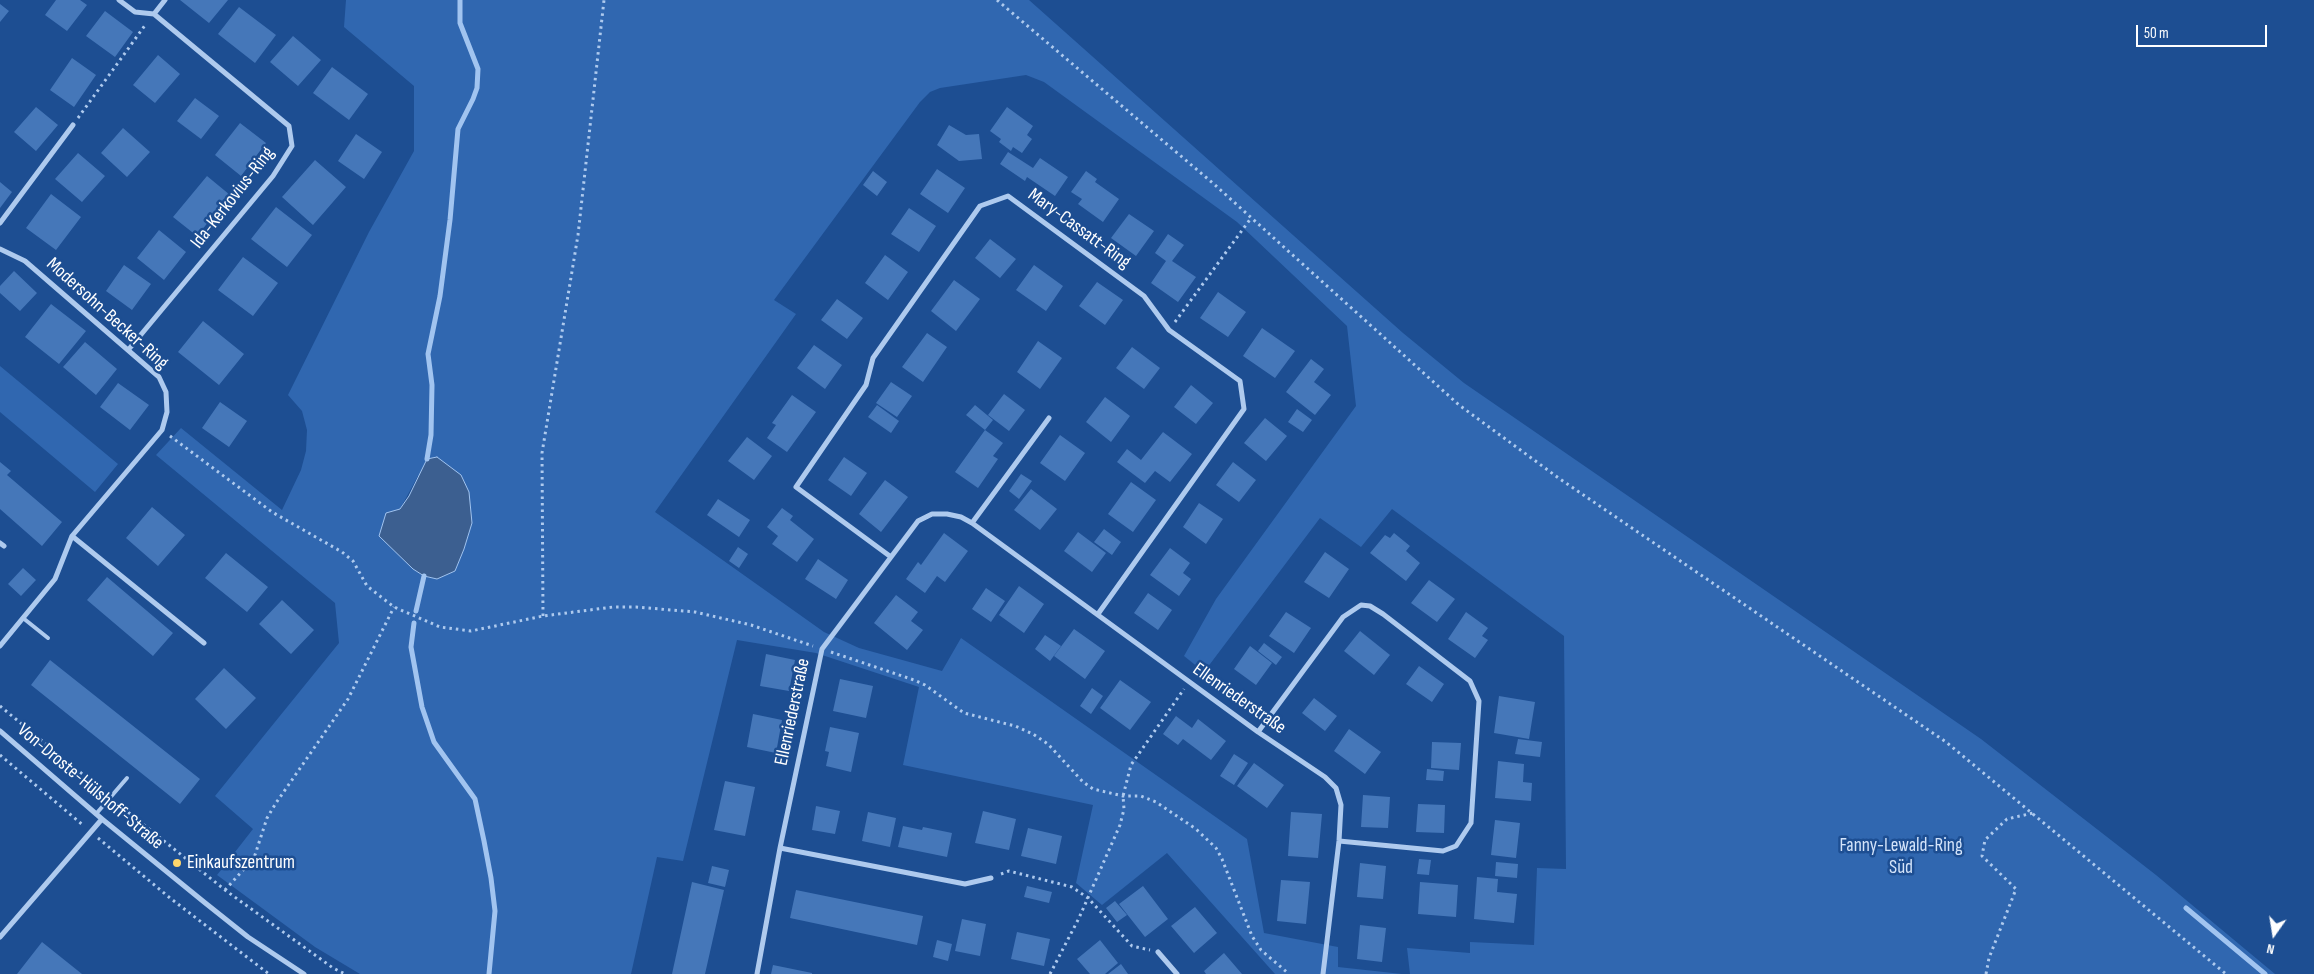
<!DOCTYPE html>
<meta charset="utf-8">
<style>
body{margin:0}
#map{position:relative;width:2314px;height:974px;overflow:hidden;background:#1d4e92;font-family:"Sofia Sans Condensed",sans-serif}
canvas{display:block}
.north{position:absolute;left:2249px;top:909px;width:50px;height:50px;-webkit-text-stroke:4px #1d4e92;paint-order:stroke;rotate:193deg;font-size:14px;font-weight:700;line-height:20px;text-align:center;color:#fff}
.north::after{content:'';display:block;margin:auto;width:18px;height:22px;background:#fff;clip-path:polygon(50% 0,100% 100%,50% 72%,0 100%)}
.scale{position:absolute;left:2136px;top:25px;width:131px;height:22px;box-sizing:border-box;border:2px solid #fff;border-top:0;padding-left:6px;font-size:15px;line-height:18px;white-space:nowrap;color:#fff;-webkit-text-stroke:4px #1d4e92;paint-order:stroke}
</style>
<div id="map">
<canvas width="2314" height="974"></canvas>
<div class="north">N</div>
<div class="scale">50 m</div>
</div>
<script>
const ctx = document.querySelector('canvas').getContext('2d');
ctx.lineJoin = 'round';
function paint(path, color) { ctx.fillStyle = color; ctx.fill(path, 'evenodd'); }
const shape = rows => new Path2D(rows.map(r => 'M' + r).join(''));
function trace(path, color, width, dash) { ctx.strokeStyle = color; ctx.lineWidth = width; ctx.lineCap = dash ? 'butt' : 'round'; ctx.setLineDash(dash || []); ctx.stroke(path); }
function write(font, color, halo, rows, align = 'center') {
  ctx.font = font + ' "Sofia Sans Condensed",sans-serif'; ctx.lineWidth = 5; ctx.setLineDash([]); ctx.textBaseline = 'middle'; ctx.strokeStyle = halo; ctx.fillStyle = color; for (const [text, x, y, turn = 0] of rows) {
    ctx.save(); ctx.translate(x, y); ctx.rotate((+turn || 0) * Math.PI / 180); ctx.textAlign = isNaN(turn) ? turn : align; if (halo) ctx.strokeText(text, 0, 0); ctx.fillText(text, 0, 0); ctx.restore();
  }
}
paint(shape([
 [346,0,1029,0,1403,333,1464,383,1981,739,2156,875,2275,974,1410,974,1407,948,1470,953,1470,942,1534,945,1537,868,1566,869,1564,636,1392,509,1361,547,1320,518,1204,672,1184,656,1216,599,1356,406,1347,326,1237,222,1044,82,1026,75,940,88,930,92,920,102,774,300,796,314,655,512,824,632,859,648,942,671,961,638,1247,839,1264,933,1338,947,1338,967,1402,974,1275,974,1167,853,1102,905,1076,883,1093,805,903,765,919,687,816,653,737,640,683,861,657,857,631,974,360,974,315,947,217,875,253,829,215,796,339,643,335,603,156,455,181,428,282,510,301,470,306,451,307,430,302,411,288,395,369,232,414,151,414,86,344,27],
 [418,476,472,523,464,549,455,571,437,579,424,576,413,569,391,547,400,509],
 [0,366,118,464,95,492,0,412]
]), '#3067b0');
const water = shape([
 [437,457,461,475,469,492,472,523,464,549,455,571,437,579,424,576,413,569,379,536,386,513,400,509,409,496,427,459,437,457]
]);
paint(water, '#3c5f90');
trace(water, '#a1c4f0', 1);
trace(shape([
 [427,459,431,435,432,385,428,354,440,296,450,220,458,129,473,99,477,88,478,69,460,23,460,0],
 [416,611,424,576],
 [414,623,411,647,422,707,434,742,475,799,484,841,491,878,495,911,489,974],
 [2186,908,2265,974]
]), '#a1c4f0', 5);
paint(shape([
 [56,0,80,0,87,5,67,31,45,15],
 [180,0,228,0,209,23],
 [0,4,9,11,0,22],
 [239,7,276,35,255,63,218,34],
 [105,11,133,32,115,57,86,36],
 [293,36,321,60,298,86,270,62],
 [158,55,180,74,155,103,133,85],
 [72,58,96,75,74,107,50,90],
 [332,67,368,94,349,120,313,93],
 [195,98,219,116,201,139,177,121],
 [36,107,58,125,36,151,14,132],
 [1007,107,1033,126,1027,135,1032,139,1022,153,1013,147,1011,151,999,142,1001,139,990,131],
 [240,123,266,143,241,176,215,155],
 [949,125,966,135,979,134,982,159,959,161,937,145],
 [123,128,150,152,127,177,101,153],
 [356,134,382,152,364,179,338,161],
 [1008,152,1033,168,1040,158,1068,177,1055,196,1027,177,1025,181,1000,164],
 [78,153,105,176,82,202,55,179],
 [315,160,346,187,313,225,282,197],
 [937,169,965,188,948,213,920,194],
 [873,171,887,182,877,196,863,185],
 [1086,171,1097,179,1095,182,1119,199,1103,222,1078,204,1082,199,1071,192],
 [207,176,230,195,197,236,173,217],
 [0,182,12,192,0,208],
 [51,194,81,217,56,250,26,228],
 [276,207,312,235,287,267,251,239],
 [909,208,936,226,919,252,891,234],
 [1129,214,1154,231,1136,256,1111,238],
 [159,230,186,252,164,280,137,258],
 [1168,234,1184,245,1172,261,1196,277,1178,302,1151,283,1166,261,1155,253],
 [990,239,1016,259,1000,278,975,258],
 [885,255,908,272,888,300,865,283],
 [243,257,278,283,253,316,218,290],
 [124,265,151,284,132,310,106,291],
 [1034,265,1063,286,1046,311,1016,290],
 [14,271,37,293,20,311,0,293,0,286],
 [954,280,980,299,956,331,931,311],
 [1097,282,1123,300,1105,325,1079,306],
 [1218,292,1246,312,1228,337,1200,318],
 [837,299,863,318,847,339,821,320],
 [51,304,86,331,59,364,25,337],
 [203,321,244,354,219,385,178,352],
 [1262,328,1295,351,1275,378,1243,356],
 [927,333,947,347,923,382,902,367],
 [1038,341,1062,358,1040,389,1017,372],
 [85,342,117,369,96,395,63,367],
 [814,345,842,365,825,389,797,368],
 [1132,347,1160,368,1144,389,1116,368],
 [1311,359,1324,369,1314,382,1331,395,1315,415,1286,392],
 [891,382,912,396,897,417,876,403],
 [118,383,149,405,130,430,100,407],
 [1191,385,1213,403,1196,424,1174,407],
 [1004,394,1025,410,1009,431,988,415],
 [792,395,816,412,787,452,767,438,776,425,772,423],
 [1105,397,1130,416,1111,442,1086,422],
 [220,402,247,421,229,447,202,428],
 [877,405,899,421,891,433,868,417],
 [975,405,993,420,985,430,1003,443,993,456,998,459,978,488,955,472,985,430,966,415],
 [1297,409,1312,420,1303,432,1288,422],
 [1265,418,1287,436,1266,461,1244,443],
 [1163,432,1192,454,1170,482,1155,471,1145,483,1117,462,1127,449,1141,460],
 [1060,435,1085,453,1065,481,1040,463],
 [747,437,772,456,754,480,728,461],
 [844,457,867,473,851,496,828,480],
 [0,462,11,471,7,475,62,522,42,546,0,509],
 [1233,462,1256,480,1239,502,1216,485],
 [1021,474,1032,481,1019,499,1009,491],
 [885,480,908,497,881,532,859,514],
 [1131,482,1156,500,1133,532,1108,514],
 [1031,489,1057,509,1040,530,1014,510],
 [718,499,750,520,739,537,707,515],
 [1199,503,1223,519,1206,544,1183,527],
 [152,507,185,535,158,566,126,538],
 [782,508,793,516,790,520,814,539,797,562,772,544,778,536,767,527],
 [1104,529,1121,542,1112,555,1094,542],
 [1078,532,1106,553,1092,572,1064,551],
 [944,533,968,551,945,582,937,576,925,593,906,579,918,562,921,565],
 [1394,533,1410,546,1406,551,1420,563,1406,581,1370,553,1385,535,1390,538],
 [738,547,748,554,739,568,729,561],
 [1170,548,1190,563,1183,573,1191,579,1179,596,1150,575],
 [1325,552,1349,569,1329,598,1304,582],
 [226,553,268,587,247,612,205,578],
 [818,559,848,580,836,599,805,579],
 [23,568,36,580,21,596,8,584],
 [107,577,173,633,153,656,87,600],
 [1429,580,1455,599,1437,622,1411,603],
 [1019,586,1044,604,1024,633,999,615],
 [986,588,1005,601,991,622,972,609],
 [1148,593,1172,610,1158,630,1134,613],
 [896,595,918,612,911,621,923,630,907,650,874,623],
 [282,600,314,630,291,654,259,624],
 [1286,612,1311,628,1294,653,1269,636],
 [1466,612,1488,628,1482,636,1488,640,1475,658,1448,639],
 [1074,629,1105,651,1085,679,1054,656],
 [1360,631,1390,655,1374,675,1344,651],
 [1045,635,1061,646,1050,661,1035,649],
 [1264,643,1282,657,1276,665,1258,651],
 [1250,646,1272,663,1256,685,1234,669],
 [766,654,795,660,789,691,760,686],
 [50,660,200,779,180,804,31,685],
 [1419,666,1444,684,1432,702,1406,684],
 [224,668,256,698,226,729,195,699],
 [840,679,873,686,866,718,833,711],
 [1120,680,1151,702,1130,730,1100,708],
 [1092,688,1103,696,1091,714,1080,706],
 [1499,696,1535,702,1529,739,1494,733],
 [1314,698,1337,716,1325,731,1302,713],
 [753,714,782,720,776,753,747,747],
 [1176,716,1192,728,1198,719,1226,741,1211,760,1183,739,1178,745,1163,734],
 [830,727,859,733,851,772,826,766,829,752,825,751],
 [1349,729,1381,752,1365,774,1334,751],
 [1518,739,1542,742,1540,757,1515,754],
 [1432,742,1461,743,1459,770,1431,768],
 [1234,754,1248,763,1234,785,1220,776],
 [1498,761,1524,764,1523,782,1532,783,1531,801,1495,798],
 [1254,763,1284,785,1267,808,1237,786],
 [1427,769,1444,771,1443,781,1426,780],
 [725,781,755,787,745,836,714,830],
 [1363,795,1390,797,1388,828,1361,827],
 [1418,804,1445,805,1444,833,1416,832],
 [816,806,840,811,835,834,812,830],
 [983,811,1016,819,1009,850,975,843],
 [868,812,896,818,890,847,862,841],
 [1291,812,1322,814,1318,858,1288,856],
 [1495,820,1520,823,1516,858,1491,855],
 [903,826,922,830,923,827,952,833,947,857,898,847],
 [1028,828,1062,836,1056,864,1021,856],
 [1419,859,1431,860,1429,875,1417,874],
 [1496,862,1518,864,1517,878,1495,876],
 [1360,863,1386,866,1383,899,1357,897],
 [712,866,729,870,725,887,708,883],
 [1477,877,1498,879,1497,892,1517,894,1514,923,1474,919],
 [1281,880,1310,882,1306,924,1277,921],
 [692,882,724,890,705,974,672,974],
 [1420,882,1458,885,1456,917,1418,914],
 [1027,886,1052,892,1049,903,1024,897],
 [1143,886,1168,919,1145,937,1119,904],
 [796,890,923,916,917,945,790,918],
 [1115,901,1127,915,1117,922,1106,908],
 [1195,907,1217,933,1194,953,1171,926],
 [962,919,986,924,980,956,955,951],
 [1360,925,1386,928,1382,962,1357,959],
 [1017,932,1050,939,1044,966,1011,959],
 [937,940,952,944,948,961,933,957],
 [1100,940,1118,963,1105,974,1090,974,1077,959],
 [42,942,82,974,17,974],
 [1224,953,1242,974,1206,974,1204,971],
 [1121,964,1128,974,1108,974],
 [773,965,812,973,812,974,771,974]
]), '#4577b9');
trace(shape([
 [997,0,1215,185,1459,405,1560,479,1946,742,2226,974],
 [78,118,146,24],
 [1175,322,1251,218],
 [170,436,272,512,342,552,353,561,367,586,394,607,440,627,471,631,543,616,613,607,636,607,695,612,751,625,813,646],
 [543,616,542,453,578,235,604,0],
 [831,652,914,680,925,685,964,713,1015,726,1033,734,1048,744,1083,782,1093,789,1123,796,1141,796,1156,802,1196,829,1216,848,1222,859,1252,936,1261,950,1289,974],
 [0,706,104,792],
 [0,755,84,826],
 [118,804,225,890,333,968,345,974],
 [98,838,170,898,269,974],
 [1001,874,1009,871,1072,887,1088,898,1132,946,1150,950],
 [225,890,254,858,267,818,276,803,348,699,394,607],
 [1050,974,1079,918,1120,825,1124,809,1123,796,1131,765,1184,689],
 [1986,974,1989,958,2016,889,1982,856,1985,840,2007,819,2033,813]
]), '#aecaee', 3, [2.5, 4]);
trace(shape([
 [23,618,48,638],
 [96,814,127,778]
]), '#aecaee', 4);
trace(shape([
 [119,0,135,12,154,14,289,126,292,146,273,176,129,349],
 [154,14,165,0],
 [0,223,73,125],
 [0,249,25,261,159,377,166,392,167,412,162,430,72,536,55,579,0,646],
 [972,523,1049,418],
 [72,536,204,643],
 [0,543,4,546],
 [891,557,796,487,866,385,873,358,980,206,1008,196,1144,296,1169,330,1240,381,1244,409,1098,614],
 [0,731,102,819,204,902,248,937,304,974],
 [1258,732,1343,617,1361,605,1370,606,1383,614,1470,681,1479,701,1471,823,1456,846,1443,851,1339,841],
 [780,848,965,884,991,878],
 [0,937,102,819],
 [1158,952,1177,974],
 [757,974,780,848,822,649,918,521,932,514,947,514,961,517,972,523,1258,732,1325,777,1336,788,1341,805,1339,841,1323,974]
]), '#aecaee', 5);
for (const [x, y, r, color] of [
 [177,863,5,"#fed66c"]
]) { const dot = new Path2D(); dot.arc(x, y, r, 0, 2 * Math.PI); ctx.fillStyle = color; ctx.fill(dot); trace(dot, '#1d4e92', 2); }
write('19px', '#fff', '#1d4e92', [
 ["Ida-Kerkovius-Ring",233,198,-52],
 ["Mary-Cassatt-Ring",1079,229,36],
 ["Modersohn-Becker-Ring",107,314,42],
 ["Ellenriederstraße",1239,699,35],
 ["Ellenriederstraße",793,712,-78],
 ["Von-Droste-Hülshoff-Straße",90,787,40]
]);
write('19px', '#d4e4fa', '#1d4e92', [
 ["Fanny-Lewald-Ring",1901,846],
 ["Süd",1901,868]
]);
write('19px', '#fff', '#1d4e92', [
 ["Einkaufszentrum",187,863]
], 'left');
</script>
